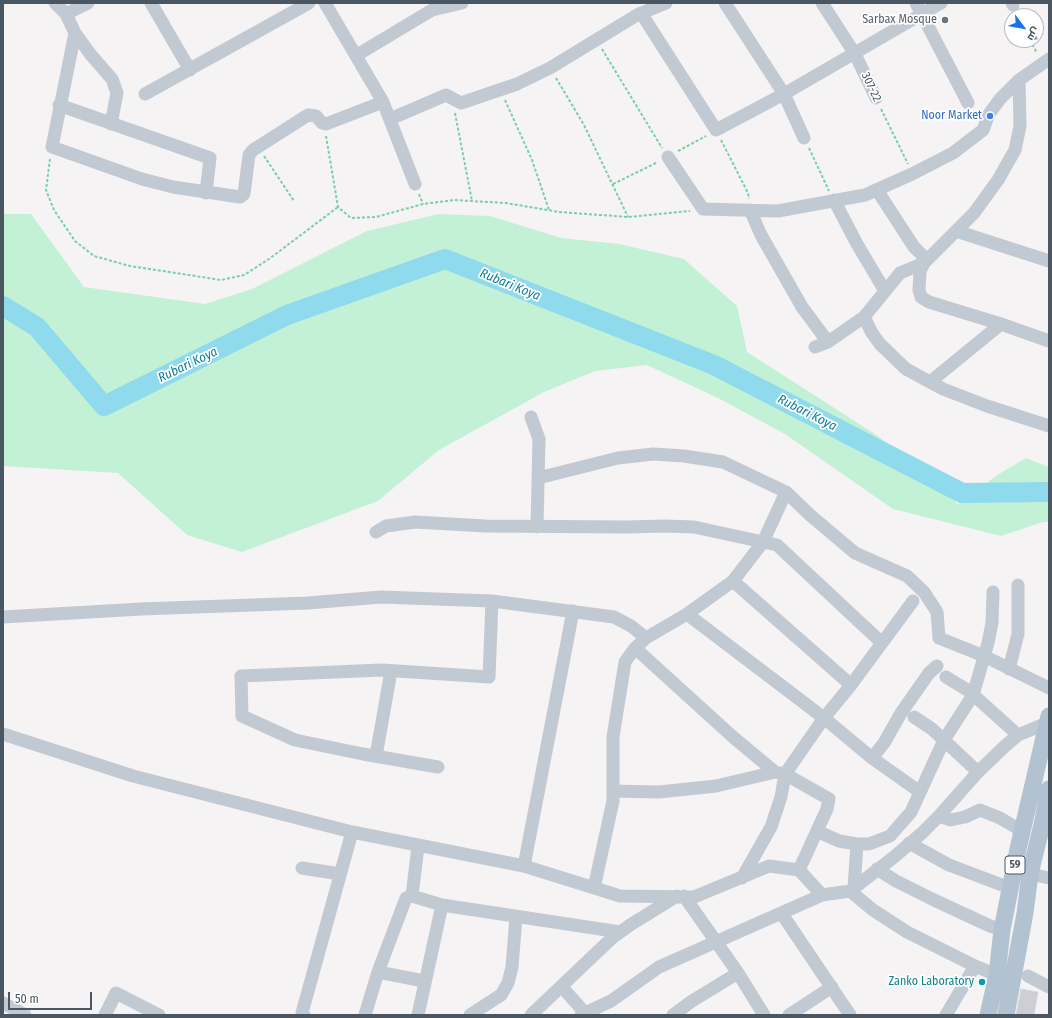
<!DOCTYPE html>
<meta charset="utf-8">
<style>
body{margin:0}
#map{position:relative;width:1052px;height:1018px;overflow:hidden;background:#f5f3f3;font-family:"Fira Sans Condensed",Cairo,sans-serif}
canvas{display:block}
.frame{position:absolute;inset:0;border:4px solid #4a5661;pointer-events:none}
.north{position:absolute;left:1004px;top:8px;width:40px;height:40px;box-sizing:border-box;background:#fff;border:1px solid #b7bbc0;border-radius:50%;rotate:122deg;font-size:11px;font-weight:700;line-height:16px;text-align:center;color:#4a5661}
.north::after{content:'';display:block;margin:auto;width:14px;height:18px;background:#1a73e8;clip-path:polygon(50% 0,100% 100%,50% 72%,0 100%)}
.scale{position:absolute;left:8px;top:992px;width:84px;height:18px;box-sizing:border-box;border:2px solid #4a5661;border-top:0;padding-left:5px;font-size:12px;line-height:14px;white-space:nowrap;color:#4a5661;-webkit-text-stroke:3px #fff;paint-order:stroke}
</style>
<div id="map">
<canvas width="1052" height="1018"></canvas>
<div class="frame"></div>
<div class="north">ش</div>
<div class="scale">50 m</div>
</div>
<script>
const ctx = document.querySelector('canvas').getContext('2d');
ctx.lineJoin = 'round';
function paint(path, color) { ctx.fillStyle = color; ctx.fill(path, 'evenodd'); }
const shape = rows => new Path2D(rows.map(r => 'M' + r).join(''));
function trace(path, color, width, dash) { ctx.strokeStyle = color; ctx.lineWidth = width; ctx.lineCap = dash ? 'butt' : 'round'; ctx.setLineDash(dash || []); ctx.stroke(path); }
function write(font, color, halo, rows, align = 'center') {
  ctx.font = font + ' "Fira Sans Condensed",sans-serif'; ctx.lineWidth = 3.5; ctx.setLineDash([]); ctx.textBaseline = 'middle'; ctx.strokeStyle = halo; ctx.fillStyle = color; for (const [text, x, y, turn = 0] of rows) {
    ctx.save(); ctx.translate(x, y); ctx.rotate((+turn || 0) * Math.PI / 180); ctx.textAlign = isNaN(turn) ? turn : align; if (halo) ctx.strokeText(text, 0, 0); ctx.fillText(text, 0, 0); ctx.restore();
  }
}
paint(shape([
 [3,214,31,214,84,287,205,304,252,289,367,231,439,214,490,216,561,238,619,244,684,259,737,306,747,352,878,436,958,504,999,474,1026,458,1049,467,1049,522,1043,522,1001,536,893,509,785,434,720,399,647,365,595,371,544,392,439,450,378,501,242,552,187,535,118,473,3,466]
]), '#c3f1d5');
trace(shape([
 [3,306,37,327,104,406,287,315,445,259,714,365,962,493,1049,492]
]), '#90daee', 20);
const building = shape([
 [1021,989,1038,992,1034,1015,1016,1015,1021,989]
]);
paint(building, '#cdcfd5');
trace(building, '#d7d9de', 1);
trace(shape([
 [1030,40,1037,53],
 [602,49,662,148],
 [556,78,584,125,628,217],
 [505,100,532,160,549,210],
 [881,109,908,164],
 [455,113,472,201],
 [326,136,338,207,351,218,376,217,423,204,454,200,506,203,559,212,628,217,690,211],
 [721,140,748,193,749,199],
 [809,148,829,191],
 [678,151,706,136],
 [264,156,294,201],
 [50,159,46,190,54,210,75,241,94,256,130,266,221,280,244,275,269,259,338,207],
 [613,184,658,162],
 [419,194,423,204]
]), '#7ad0a6', 2, [3, 2]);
trace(shape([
 [55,3,66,14,75,33,91,55,112,79,117,93,111,124],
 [151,3,190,70],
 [325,3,383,102,415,184],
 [725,3,784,94,804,138],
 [822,3,855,54,876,98],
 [916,3,968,103],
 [1012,3,1013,5],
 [641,13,716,130,784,94,941,3],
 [66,14,88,3],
 [75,33,52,147,142,179,173,187,240,197,244,194,249,155,253,150,308,115,316,116,322,123,326,124,383,102],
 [357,55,432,10,462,3],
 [1019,80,1020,126,1015,150,998,180,974,213,924,263,920,271,919,290,921,297,929,302,1001,324,1049,341],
 [145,94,309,3],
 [59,105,210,158,206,193],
 [390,119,446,95,461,103,517,84,550,68,637,15,666,3],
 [668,157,703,209,778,211,865,195,912,174,953,153,983,130,989,114,1000,99,1019,80,1049,59],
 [877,190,914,247,927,260],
 [834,200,857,244,885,291],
 [750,210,761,235,802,307,828,342],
 [956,231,1049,261],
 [864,317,872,333,880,344,906,369,943,389,987,406,1049,426],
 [815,347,828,342,864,317,900,273,924,263],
 [930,382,1001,324],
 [531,417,539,439,537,527],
 [538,478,618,458,653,454,684,456,723,462,786,492,810,515,855,553,907,576,924,592,937,612,939,638,984,656,1049,688],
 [376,532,386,526,415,522,485,526,627,527,665,526,694,527,717,532,777,545,882,643],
 [733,581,851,685],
 [687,614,824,718,872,758,920,792],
 [3,617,141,609,308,603,381,597,492,601,614,617,631,626,646,638],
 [635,648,733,737,775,772,785,774,829,799,827,809,799,870],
 [1009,669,1018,634,1018,585],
 [946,677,969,691,1018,735],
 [914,717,932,729,978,772],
 [3,734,133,776,352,832,524,866,620,896,694,897,769,866,799,870,822,895,850,891,894,857,922,833,939,816,978,772,1005,746,1018,735,1047,723],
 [376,756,391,671],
 [872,758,884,743,901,713,929,673,937,666],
 [438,767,363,754,295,740,242,716,241,676,382,670,489,677,492,601],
 [613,791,659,792,716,786,775,772],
 [939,816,950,820,965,817,980,810,1000,818,1022,831],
 [817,831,839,841,857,844],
 [909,843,949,865,1010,888],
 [524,866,573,611],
 [302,868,340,874],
 [877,869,896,881,934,900,990,926,1002,930],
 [1030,874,1049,878],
 [742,878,771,827,781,797,785,774,824,718,851,685,913,601],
 [594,888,613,801,613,737,625,662,635,648,646,638,687,614,733,581,763,542,786,492],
 [854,888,857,844,869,844,890,836,911,812,944,740,973,695,988,643,992,623,993,592],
 [850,891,873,910,907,932,975,966,997,975],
 [412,896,418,846],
 [684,896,738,973,764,1015],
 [782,914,850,1015],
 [378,972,424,981],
 [1028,976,1049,987],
 [561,986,587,1015],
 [3,1003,25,1015],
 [105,1015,116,993,159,1015],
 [304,1015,302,1013,352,832],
 [365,1015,378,972,406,898,412,896,442,905,620,932],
 [418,1015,442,905],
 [470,1015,501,995,508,983,512,967,516,917],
 [531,1015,612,938,630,925,677,896],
 [581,1015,611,1001,659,967,822,895],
 [673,1015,692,1001,738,973],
 [789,1015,832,987],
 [946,1015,975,966]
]), '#c1cad2', 13);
trace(shape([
 [988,1015,997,975,1002,930,1018,849,1049,716],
 [1006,1015,1025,913,1030,874,1042,825,1049,789]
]), '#b3c2d1', 17);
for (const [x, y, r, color] of [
 [945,20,4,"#6b7280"],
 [990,116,4,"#3f7fe0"],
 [982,982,4,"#0f9aa8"]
]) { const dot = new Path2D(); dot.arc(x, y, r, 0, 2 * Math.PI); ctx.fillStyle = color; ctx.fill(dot); trace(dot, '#fff', 1.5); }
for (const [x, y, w] of [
 [1015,865,20]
]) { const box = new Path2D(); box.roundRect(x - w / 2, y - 9, w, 18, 3); ctx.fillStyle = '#fff'; ctx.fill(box); trace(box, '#4a5661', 1); }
write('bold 11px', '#4a5661', null, [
 ["59",1015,865]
]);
write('12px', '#5b616d', '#fff', [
 ["Sarbax Mosque",937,20]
], 'right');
write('12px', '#4a5661', '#fff', [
 ["307-22",871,87,65]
]);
write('12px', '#366cbe', '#fff', [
 ["Noor Market",982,116]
], 'right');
write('12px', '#0d838f', '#fff', [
 ["Zanko Laboratory",974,982]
], 'right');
write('italic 13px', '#0c7c9b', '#fff', [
 ["Rubari Koya",510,285,22],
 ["Rubari Koya",188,365,-26],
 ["Rubari Koya",807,413,27]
]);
</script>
